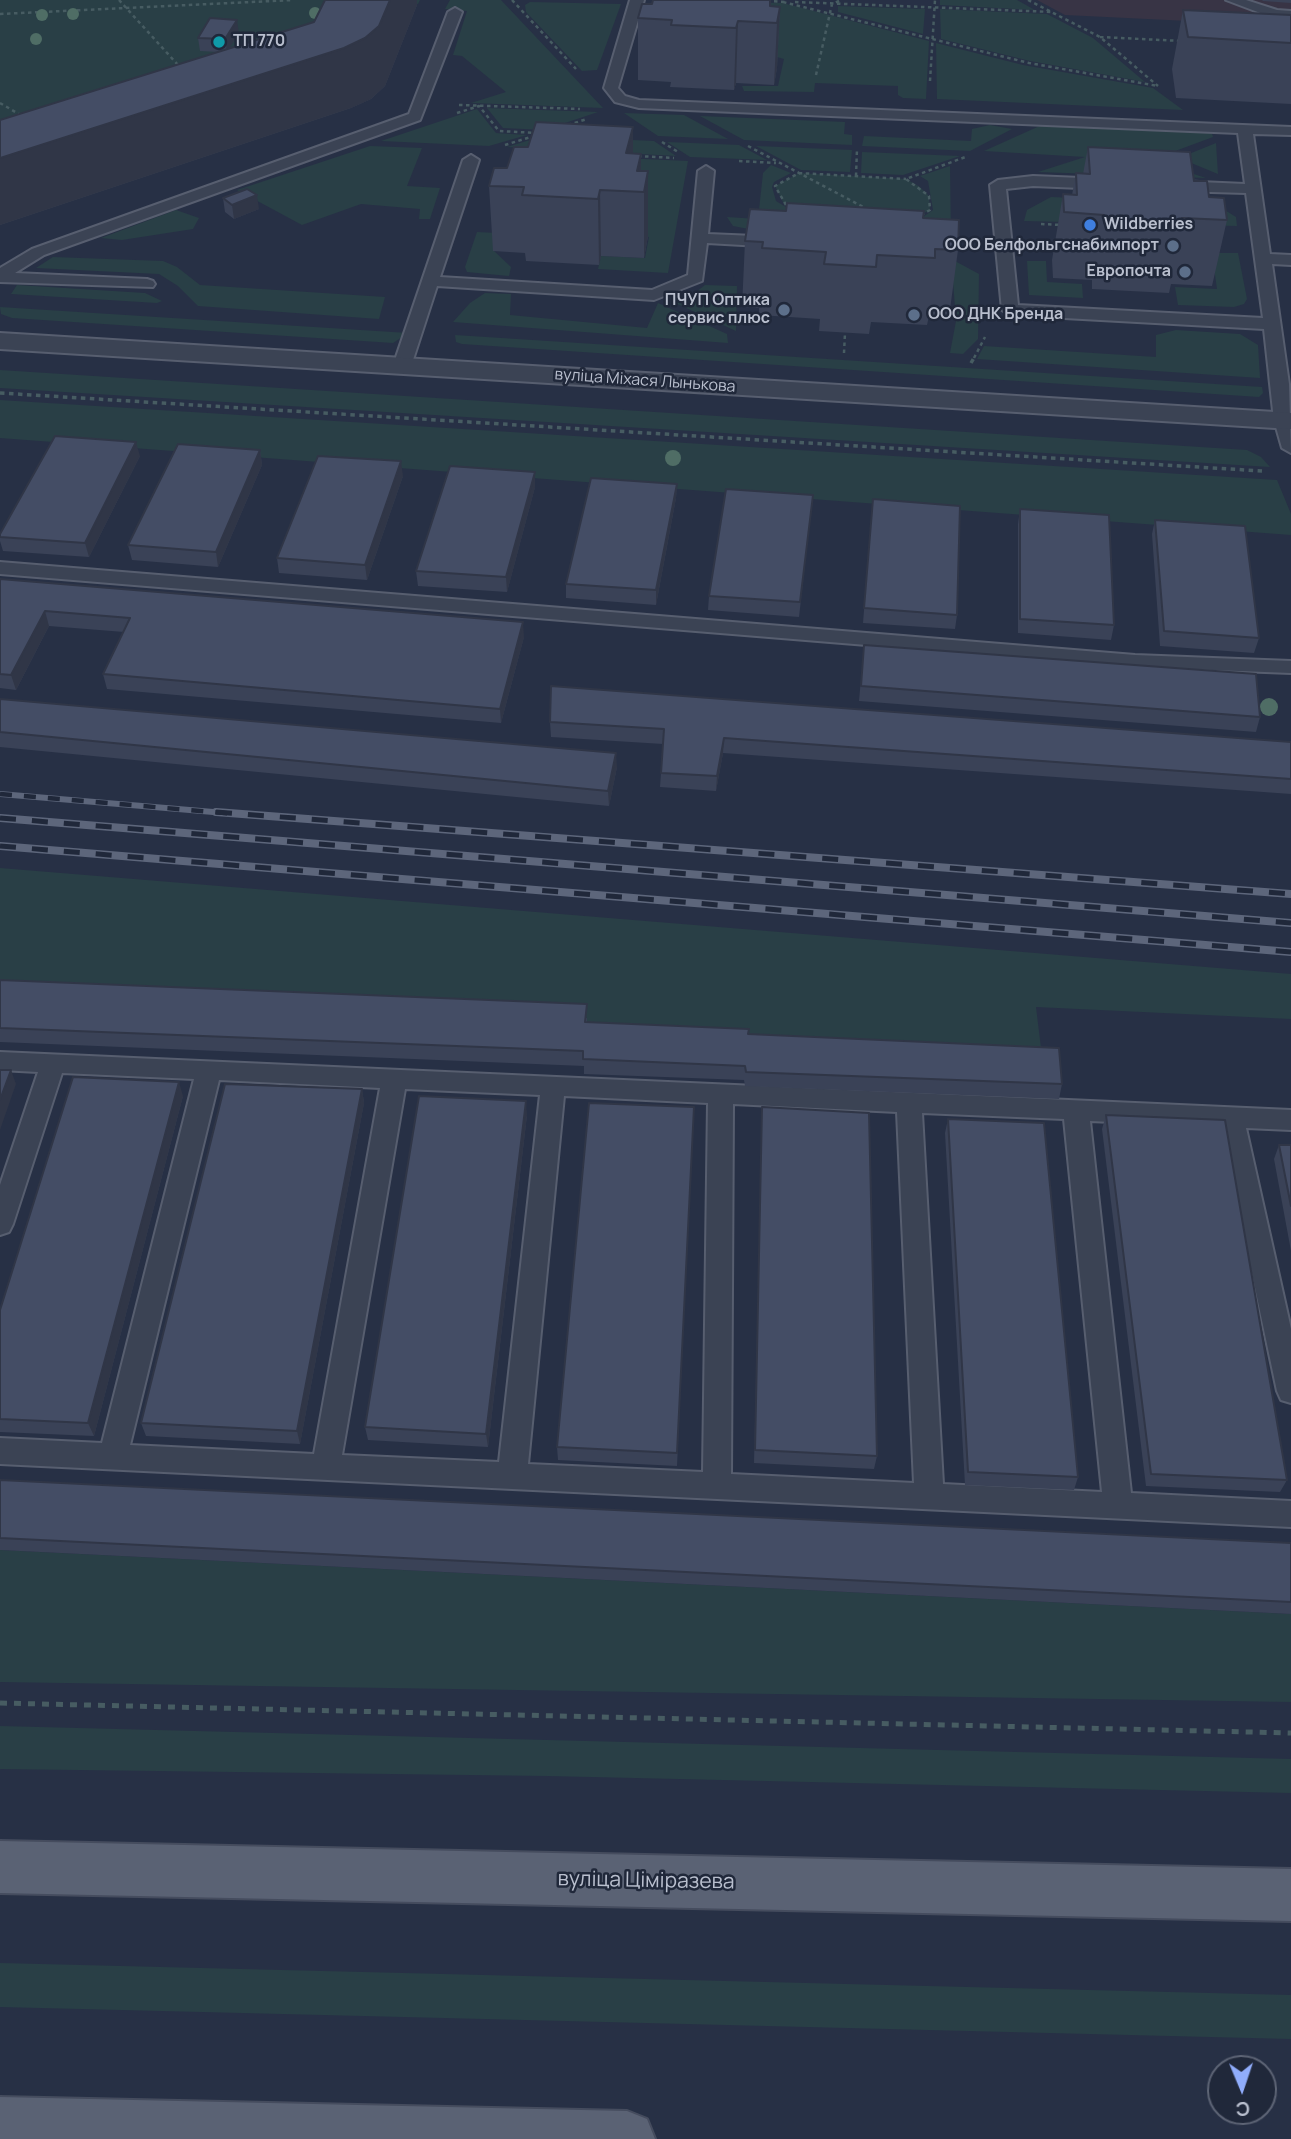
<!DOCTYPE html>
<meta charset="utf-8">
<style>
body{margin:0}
#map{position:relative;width:1291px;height:2139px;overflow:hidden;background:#273045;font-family:Manrope,sans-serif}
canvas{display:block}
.north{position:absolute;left:1207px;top:2055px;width:70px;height:70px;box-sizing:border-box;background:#20283a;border:2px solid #5d6475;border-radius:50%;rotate:178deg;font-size:19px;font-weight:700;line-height:28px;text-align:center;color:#b9bfce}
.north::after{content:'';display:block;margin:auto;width:24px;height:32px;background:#90adfc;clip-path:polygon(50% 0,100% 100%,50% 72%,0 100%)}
</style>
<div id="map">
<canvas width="1291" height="2139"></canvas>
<div class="north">С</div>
</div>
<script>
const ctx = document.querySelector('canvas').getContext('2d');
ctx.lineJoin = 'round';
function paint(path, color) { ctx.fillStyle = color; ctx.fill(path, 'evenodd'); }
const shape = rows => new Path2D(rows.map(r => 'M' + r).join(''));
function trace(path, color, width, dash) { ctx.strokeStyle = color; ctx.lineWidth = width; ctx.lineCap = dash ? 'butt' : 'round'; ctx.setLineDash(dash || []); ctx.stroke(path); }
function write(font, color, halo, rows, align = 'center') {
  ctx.font = font + ' Manrope,sans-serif'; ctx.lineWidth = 5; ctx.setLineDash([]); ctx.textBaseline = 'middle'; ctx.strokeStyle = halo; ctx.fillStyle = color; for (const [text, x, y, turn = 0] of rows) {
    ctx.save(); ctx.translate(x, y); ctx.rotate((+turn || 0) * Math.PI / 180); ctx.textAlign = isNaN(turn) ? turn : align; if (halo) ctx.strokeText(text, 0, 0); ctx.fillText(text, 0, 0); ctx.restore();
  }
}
paint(shape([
 [1037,0,1291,0,1291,26,1065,15]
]), '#383445');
paint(shape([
 [0,0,420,0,418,4,356,2,0,188],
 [450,0,501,0,603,108,471,103,506,92,462,56,453,55,467,11,445,9],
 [940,0,1017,0,1035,10,940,5],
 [655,1,783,3,929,41,926,99,903,98,898,95,898,86,815,83,814,92,744,91,742,86,778,86,784,59,763,53],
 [530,2,621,4,597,70,582,71,526,12,525,5],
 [838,6,925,9,923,34,838,12],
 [940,9,1047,14,1093,38,1145,82,1030,61,941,39],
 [936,43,1023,65,1153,88,1183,110,937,99],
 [487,108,598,112,544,130,503,128],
 [477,109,496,133,527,135,489,146,381,141],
 [624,113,684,115,728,139,658,136],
 [700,116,845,122,844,134,852,135,852,145,744,140],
 [1044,124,1211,130,1213,137,1151,160,1206,178,1038,172,1085,157,984,151],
 [990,125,1012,129,970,151,862,146,864,136,971,141,972,129],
 [543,136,654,141,676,156,507,147],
 [667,142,739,145,767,160,690,157],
 [1216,143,1218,174,1179,158],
 [370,146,422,148,407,186,440,188,430,219,419,219,420,209,361,204,302,225,237,190],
 [756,146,852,150,850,172,801,170],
 [862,152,960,156,903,175,861,173],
 [513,153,688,161,668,273,598,269,601,256,645,258,649,237,638,236],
 [771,165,791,173,774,182,772,187,776,201,804,218,759,231,733,226,727,217,758,219,763,173],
 [950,166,951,236,917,221,933,210,928,181,920,176],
 [799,173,906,179,920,187,929,196,930,210,916,217,808,218,784,204,775,186],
 [1051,197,1215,204,1236,217,1237,226,1024,221,1027,210],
 [176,210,199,218,193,229,122,240,101,238],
 [477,232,497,233,493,250,511,267,509,276,467,272,465,267],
 [918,241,979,274,978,339,963,354,950,353,956,321,953,281,874,268,868,263],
 [1212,253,1238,253,1247,299,1244,304,1234,307,1178,305,1175,287,1217,289],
 [53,257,163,261,177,267,200,285,385,297,379,319,198,306,178,286,159,274,36,268],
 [1027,261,1046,261,1047,282,1082,284,1083,298,1029,295],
 [17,285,145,293,162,301,157,303,11,294],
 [705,285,737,286,736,331,671,301,692,295],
 [485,293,511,294,510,315,647,328,658,303,727,334,728,343,453,322,470,303],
 [0,307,408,333,393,343,378,342,12,318,1,314],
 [1176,330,1240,334,1258,345,1260,378,977,359,984,346,1156,357,1156,335],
 [455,335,1262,387,1263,393,1259,397,462,344,456,342],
 [0,370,1247,450,1261,457,1270,467,0,388],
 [0,400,1277,480,1291,514,1291,535,0,438],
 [0,868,1291,974,1291,1019,1036,1007,1042,1056,0,989],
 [0,1550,1291,1614,1291,1702,0,1682],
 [0,1726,1291,1759,1291,1793,547,1776,0,1769],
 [0,1963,1291,1995,1291,2039,0,2007]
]), '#293f46');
const service = shape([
 [630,0,644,0,618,88,625,96,639,100,1291,127,1291,135,1253,134,1270,254,1291,255,1291,265,1272,264,1289,384,1291,453,1282,448,1274,420,1264,329,1010,315,1002,310,990,185,998,180,1033,176,1105,179,1113,184,1105,189,1033,186,1006,189,1018,305,1263,318,1246,193,1177,191,1169,186,1177,181,1245,184,1238,133,639,108,615,102,604,88,630,0],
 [1226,0,1246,0,1277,10,1291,11,1291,19,1271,17,1226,0],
 [455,8,462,12,420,120,44,255,15,273,147,279,153,281,155,284,153,287,0,282,0,268,32,249,409,114,448,12,455,8],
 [471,155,479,160,440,277,652,290,688,275,698,171,706,166,714,171,708,234,778,237,786,242,778,247,707,243,702,281,654,300,437,286,411,366,402,371,396,370,393,366,463,160,471,155],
 [0,562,1135,655,1291,661,1291,673,1135,667,0,574,0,562],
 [0,1052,1291,1110,1291,1130,1246,1128,1291,1329,1291,1403,1281,1400,1277,1391,1221,1127,1090,1121,1131,1493,1291,1501,1291,1527,0,1464,0,1438,102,1443,194,1079,62,1073,13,1224,9,1232,0,1235,0,1185,38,1072,0,1070,0,1052],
 [219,1080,380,1088,314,1454,130,1445,219,1080],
 [405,1089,540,1095,499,1462,342,1455,405,1089],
 [564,1096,708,1103,703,1472,528,1464,564,1096],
 [733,1104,897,1112,914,1483,731,1474,733,1104],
 [922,1113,1064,1119,1102,1492,943,1484,922,1113]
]);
const tertiary = shape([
 [0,333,1291,413,1291,429,0,349,0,333]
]);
const primary = shape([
 [0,1841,1291,1869,1291,1921,0,1893,0,1841],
 [0,2097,627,2111,647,2119,655,2139,0,2139,0,2097]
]);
trace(service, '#575e6f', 4);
trace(tertiary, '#575e6f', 4);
trace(primary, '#454c5e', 4);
trace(shape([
 [119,0,178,65],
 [512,0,576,69],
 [1028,0,1100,37,1158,86],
 [767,1,786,2],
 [783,2,1029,63,1158,86],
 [795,2,1053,12],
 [0,14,293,0],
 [1100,37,1182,41],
 [816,75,832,4,841,0],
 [930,81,935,0],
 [0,103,24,117],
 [459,105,580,109],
 [457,113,479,106,499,131,536,133],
 [568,125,587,119],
 [662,142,678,152],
 [505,145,537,135],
 [748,146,867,209],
 [638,156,674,158],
 [739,161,776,163],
 [856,176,857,149],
 [786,205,775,186,799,173,906,179],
 [921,215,930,210,929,196,906,179,968,156],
 [1041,224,1063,225],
 [844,353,845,333],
 [974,358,985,337]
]), '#475c62', 2.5, [3.5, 3.5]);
trace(shape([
 [971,363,975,356],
 [0,393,1262,471]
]), '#475c62', 3.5, [4.5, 4.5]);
trace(shape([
 [0,1703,1291,1733]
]), '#475c62', 5, [7, 7]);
paint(service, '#3b4354');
paint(tertiary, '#3b4354');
paint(primary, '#5a6274');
const railFar1 = shape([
 [0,794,237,814]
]);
const rail = shape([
 [216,812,1291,894],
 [0,818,1291,923],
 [0,846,1291,952]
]);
trace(railFar1, '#5d667b', 6);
trace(rail, '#5d667b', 8);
trace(railFar1, '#20283a', 4.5, [12]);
trace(rail, '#20283a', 5, [16]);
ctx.fillStyle = '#4f6d65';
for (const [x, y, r] of [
 [315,13,6],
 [73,14,6],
 [42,15,6],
 [36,39,6],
 [673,458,8],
 [1269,707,9]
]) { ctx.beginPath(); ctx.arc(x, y, r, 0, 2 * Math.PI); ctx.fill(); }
paint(shape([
 [325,0,417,0,417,5,385,86,371,99,351,108,0,225,0,120,219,52,200,51,198,38,239,33,229,48,314,22],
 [653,0,771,0,771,6,780,7,777,68,774,85,736,83,734,90,670,87,671,82,638,80,638,18,652,4],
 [1262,0,1291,0,1291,3,1263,1],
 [1183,10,1291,15,1291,104,1176,98,1172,69],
 [1088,147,1194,181,1209,197,1227,220,1212,286,1171,284,1169,293,1092,289,1092,280,1053,278,1052,260,1063,194,1072,195,1076,173,1083,174],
 [633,153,641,154,641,171,648,171,648,236,644,258,601,256,599,265,526,261,525,253,493,251,489,186,507,168],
 [223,198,259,209,234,219,225,212],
 [923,218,958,250,949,317,929,316,927,325,871,322,869,334,819,331,820,319,759,315,759,308,742,307,745,241],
 [260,450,262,465,218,567,132,560,128,545],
 [140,456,89,557,3,551,0,541,0,534],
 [403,476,367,580,279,573,277,558],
 [677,484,676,498,656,605,566,598,566,584],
 [535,487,507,592,418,586,416,571],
 [813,495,799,617,708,610,709,596],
 [873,499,957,615,955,629,863,623],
 [1020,509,1114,625,1111,640,1018,633,1018,524],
 [1155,520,1259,638,1254,653,1160,646,1152,534],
 [0,579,524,637,501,723,107,689,103,674,124,632,49,626,16,690,0,688],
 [864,645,1260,717,1256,732,859,701],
 [0,699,617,767,609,806,0,747],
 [550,722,1291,742,1291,794,723,753,716,791,660,787,663,744,551,737],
 [0,980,587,1018,587,1022,749,1034,1062,1084,1059,1099,745,1086,744,1080,584,1074,584,1066,0,1042],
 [362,1089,364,1103,300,1444,146,1436,141,1423],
 [183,1096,94,1436,0,1432,0,1310],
 [694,1107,677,1466,558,1460,557,1447],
 [762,1107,877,1456,874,1469,754,1463],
 [527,1115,488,1447,368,1440,365,1427],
 [1106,1115,1287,1480,1280,1492,1146,1486,1102,1129],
 [948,1119,1078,1477,1074,1490,965,1485,945,1133],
 [1279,1145,1291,1145,1291,1251,1274,1159],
 [0,1480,1291,1543,1291,1614,0,1550]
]), '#3a4257');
paint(shape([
 [390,0,417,0,417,5,385,86,371,99,351,108,0,225,0,158],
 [780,7,777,68,774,85,777,23],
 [237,20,239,33,227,52,225,39],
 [738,21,736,83,734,90,736,28],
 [633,127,633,192,626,153],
 [641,154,641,192,637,171],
 [648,171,648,236,644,258,644,192],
 [600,190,601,256,599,265,598,199],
 [257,195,259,209,234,219,232,205],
 [136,442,140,456,89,557,85,543],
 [260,450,262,465,218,567,216,552],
 [401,461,403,476,367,580,365,565],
 [535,472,535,487,507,592,506,577],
 [677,484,676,498,656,605,656,590],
 [45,611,49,626,16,690,11,675],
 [523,622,524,637,501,723,500,709],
 [724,738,723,753,716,791,717,776],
 [616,753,617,767,609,806,608,791],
 [11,1070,16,1084,0,1130,0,1100],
 [179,1082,183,1096,94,1436,88,1423],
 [362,1089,364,1103,300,1444,297,1431],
 [526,1101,527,1115,488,1447,486,1434]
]), '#303647');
const building = shape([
 [325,0,390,0,379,26,365,38,344,48,0,158,0,120,314,22,325,0],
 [653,0,770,0,770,6,780,7,777,23,738,21,736,28,671,25,672,20,638,18,642,4,652,4,653,0],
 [1183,10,1291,15,1291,43,1188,37,1183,10],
 [210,18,237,20,225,39,198,38,210,18],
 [536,122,633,127,626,153,641,154,637,171,648,171,644,192,600,190,598,199,522,195,524,187,489,186,494,168,507,168,514,147,528,147,536,122],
 [1088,147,1190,152,1194,181,1207,181,1209,197,1224,198,1227,220,1182,218,1183,227,1104,223,1104,215,1064,212,1063,194,1077,195,1076,173,1090,174,1088,147],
 [247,189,257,195,232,205,223,198,247,189],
 [787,203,924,211,923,218,959,220,958,250,935,249,935,258,877,255,876,267,824,264,826,252,762,248,763,242,745,241,750,209,786,211,787,203],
 [55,436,136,442,85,543,0,537,0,534,55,436],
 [178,444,260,450,216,552,128,545,178,444],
 [318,456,401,461,365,565,277,558,318,456],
 [450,466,535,472,506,577,416,571,450,466],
 [591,478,677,484,656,590,566,584,591,478],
 [726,489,813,495,800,602,709,596,726,489],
 [873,499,960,506,957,615,864,608,873,499],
 [1020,509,1109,515,1114,625,1020,619,1020,509],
 [1155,520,1245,526,1259,638,1164,631,1155,520],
 [0,579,523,622,500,709,103,674,130,618,45,611,11,675,0,674,0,579],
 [864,645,1256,674,1260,717,861,686,864,645],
 [551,686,1291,742,1291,779,724,738,717,776,661,773,664,729,550,722,551,686],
 [0,699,616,753,608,791,0,732,0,699],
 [0,980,587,1004,585,1022,749,1029,748,1034,1059,1048,1062,1084,746,1072,745,1066,583,1059,583,1051,0,1028,0,980],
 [0,1070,11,1070,0,1100,0,1070],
 [73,1077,179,1082,88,1423,0,1419,0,1310,73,1077],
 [225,1084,362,1089,297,1431,141,1423,225,1084],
 [419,1096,526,1101,486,1434,365,1427,419,1096],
 [589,1103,694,1107,677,1453,557,1447,589,1103],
 [762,1107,869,1113,877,1456,755,1450,762,1107],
 [1106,1115,1225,1120,1287,1480,1151,1474,1106,1115],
 [948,1119,1044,1123,1078,1477,968,1472,948,1119],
 [1279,1145,1291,1145,1291,1206,1279,1145],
 [0,1480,1291,1543,1291,1602,0,1538,0,1480]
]);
paint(building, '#444d65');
trace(building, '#303647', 2);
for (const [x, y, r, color] of [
 [219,42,7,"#0f9aa8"],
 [1090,225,7,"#3f7fe0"],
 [1173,246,7,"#5c6f8a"],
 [1185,272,7,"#5c6f8a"],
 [784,310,7,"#5c6f8a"],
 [914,315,7,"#5c6f8a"]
]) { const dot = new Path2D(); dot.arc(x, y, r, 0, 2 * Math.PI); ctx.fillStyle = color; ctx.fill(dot); trace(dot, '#20283a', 2.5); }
write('bold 16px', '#b9bfce', '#20283a', [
 ["ТП 770",233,42],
 ["Wildberries",1104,225],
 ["OOO Белфольгснабимпорт",1159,246,"right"],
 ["Европочта",1171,272,"right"],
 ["ПЧУП Оптика",770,301,"right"],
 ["сервис плюс",770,319,"right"],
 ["ООО ДНК Бренда",928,315]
], 'left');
write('16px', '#b9bfce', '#20283a', [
 ["вуліца Міхася Лынькова",645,381,4]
]);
write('21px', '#b9bfce', '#20283a', [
 ["вуліца Ціміразева",646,1881,1]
]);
</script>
